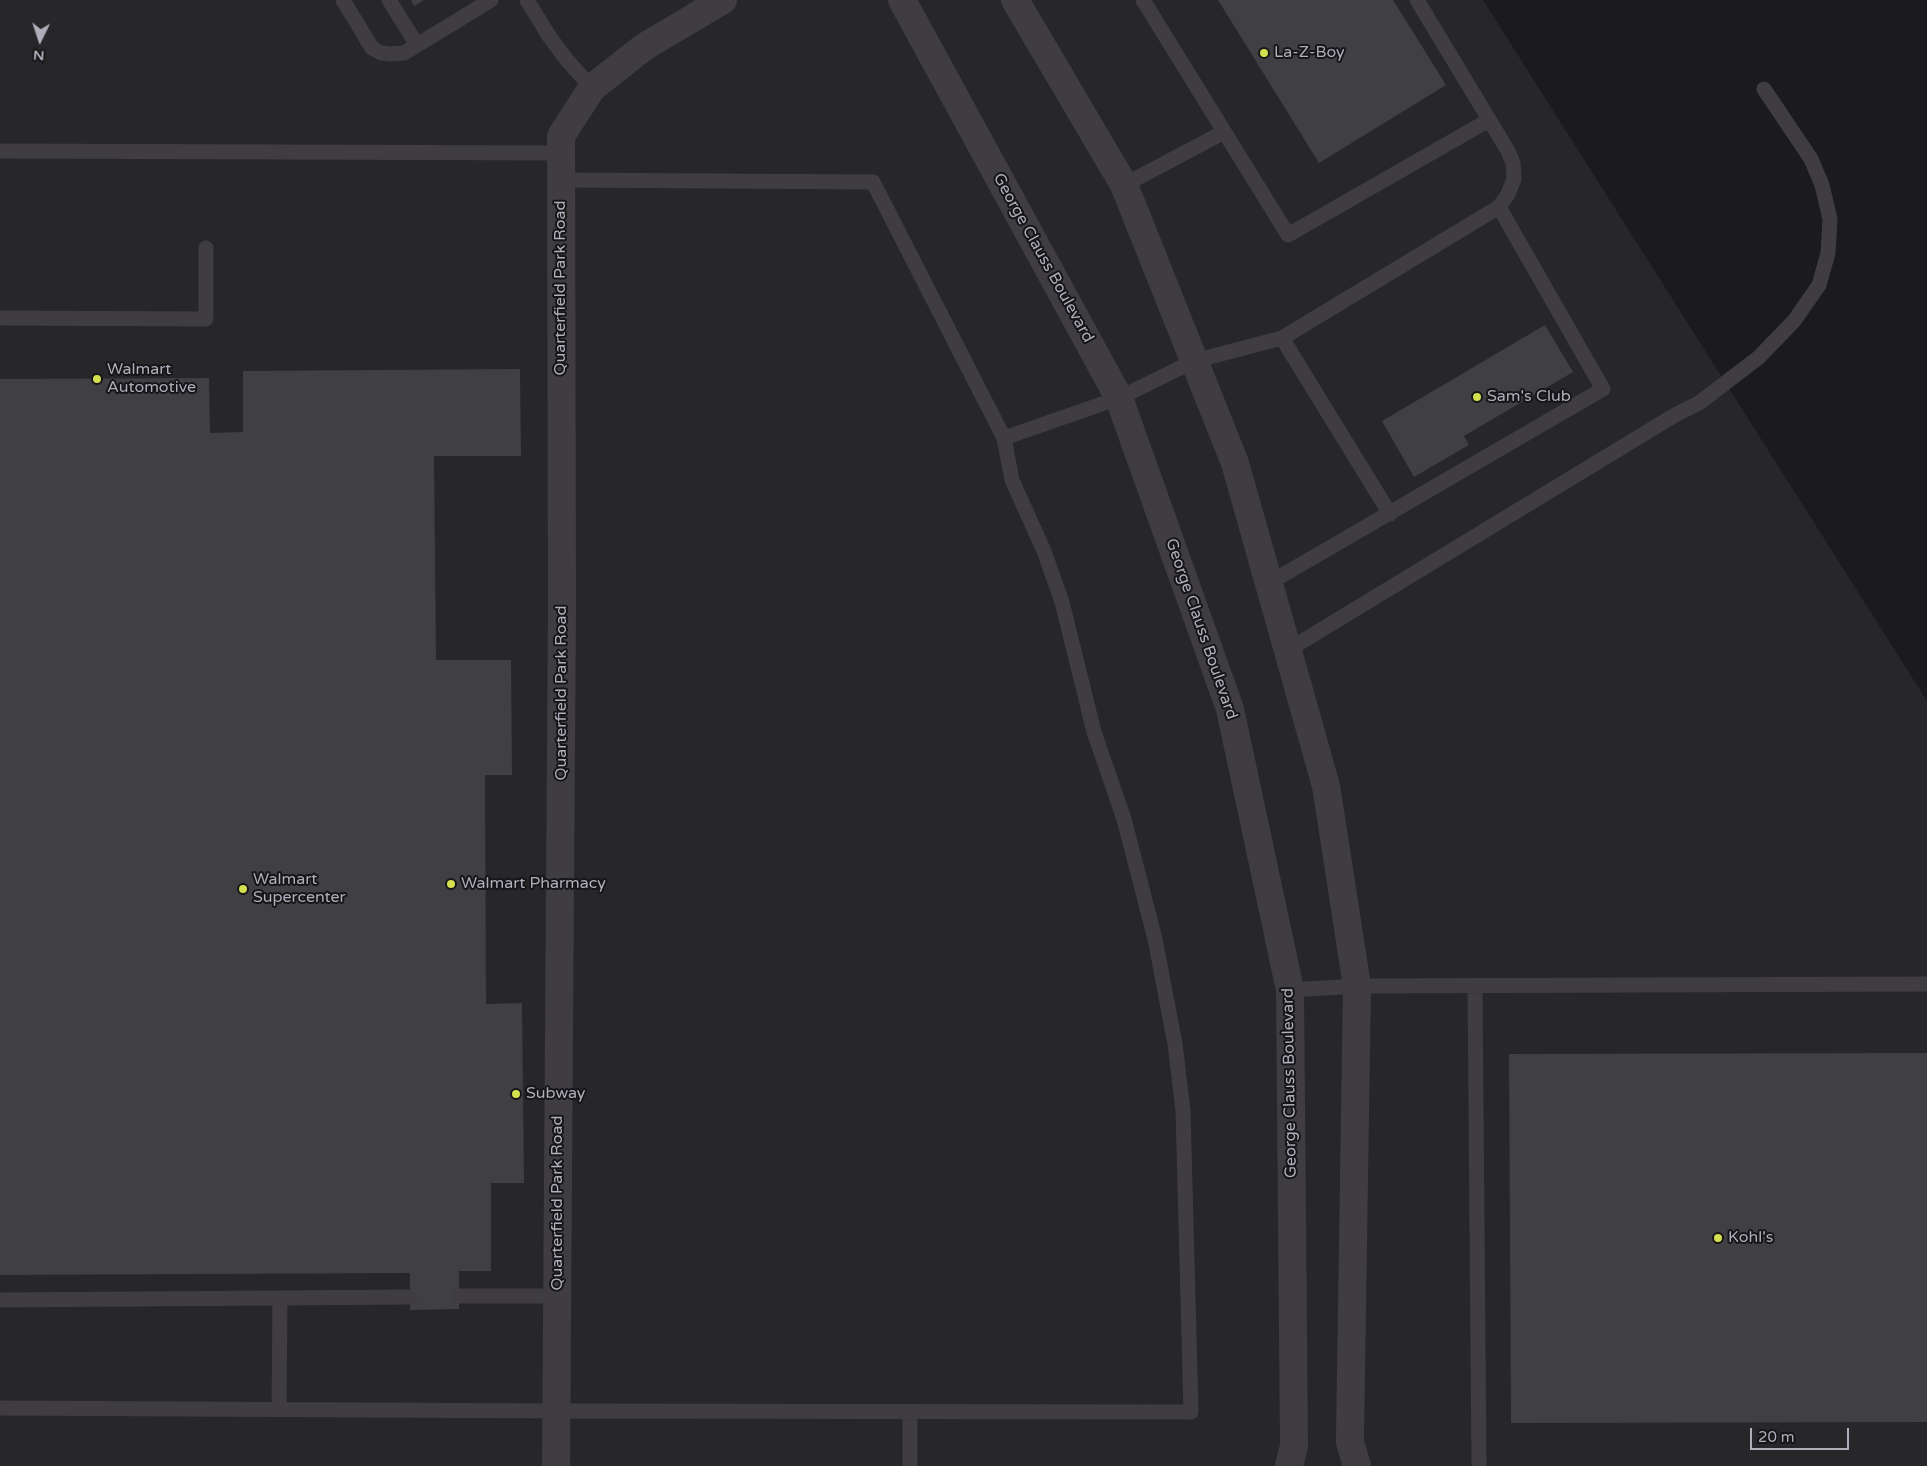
<!DOCTYPE html>
<style>
body{margin:0}
#map{position:relative;width:1927px;height:1466px;overflow:hidden;background:#1b1a1c;font-family:"Varela Round",sans-serif}
canvas{display:block}
.north{position:absolute;left:15px;top:15px;width:50px;height:50px;-webkit-text-stroke:4px #161517;paint-order:stroke;rotate:184deg;font-size:14px;font-weight:700;line-height:20px;text-align:center;color:#afaeba}
.north::after{content:'';display:block;margin:auto;width:18px;height:22px;background:#afaeba;clip-path:polygon(50% 0,100% 100%,50% 72%,0 100%)}
.scale{position:absolute;left:1750px;top:1428px;width:99px;height:22px;box-sizing:border-box;border:2px solid #afaeba;border-top:0;padding-left:6px;font-size:15px;line-height:18px;white-space:nowrap;color:#afaeba;-webkit-text-stroke:4px #161517;paint-order:stroke}
</style>
<div id="map">
<canvas width="1927" height="1466"></canvas>
<div class="north">N</div>
<div class="scale">20 m</div>
</div>
<script>
const ctx = document.querySelector('canvas').getContext('2d');
ctx.lineJoin = 'round';
function paint(path, color) { ctx.fillStyle = color; ctx.fill(path, 'evenodd'); }
const shape = rows => new Path2D(rows.map(r => 'M' + r).join(''));
function trace(path, color, width, dash) { ctx.strokeStyle = color; ctx.lineWidth = width; ctx.lineCap = dash ? 'butt' : 'round'; ctx.setLineDash(dash || []); ctx.stroke(path); }
function write(font, color, halo, rows, align = 'center') {
  ctx.font = font + ' "Varela Round",sans-serif'; ctx.lineWidth = 4; ctx.setLineDash([]); ctx.textBaseline = 'middle'; ctx.strokeStyle = halo; ctx.fillStyle = color; for (const [text, x, y, turn = 0] of rows) {
    ctx.save(); ctx.translate(x, y); ctx.rotate((+turn || 0) * Math.PI / 180); ctx.textAlign = isNaN(turn) ? turn : align; if (halo) ctx.strokeText(text, 0, 0); ctx.fillText(text, 0, 0); ctx.restore();
  }
}
paint(shape([
 [0,0,1483,0,1927,701,1927,1466,0,1466]
]), '#272629');
paint(shape([
 [411,0,424,0,414,6],
 [1218,0,1393,0,1446,85,1319,163],
 [1545,325,1573,372,1464,436,1469,445,1414,477,1382,421],
 [520,369,521,456,434,456,436,660,511,660,512,775,485,775,486,1004,522,1003,524,1183,491,1183,491,1271,459,1271,459,1309,410,1310,410,1273,0,1275,0,379,209,378,210,433,243,432,243,371],
 [1927,1053,1927,1422,1511,1423,1509,1054]
]), '#403f43');
trace(shape([
 [343,0,372,48,381,53,391,54,404,53,491,0],
 [389,0,417,45],
 [527,0,549,36,566,59,592,88],
 [1143,0,1288,235,1489,120],
 [1417,0,1508,151,1513,163,1514,179,1508,194,1499,207],
 [0,151,561,153],
 [1124,185,1224,132],
 [0,318,206,319,206,248],
 [1282,338,1390,514],
 [1004,438,1119,398,1194,361,1282,338,1499,207,1603,389,1269,583],
 [1288,650,1675,415,1699,403,1758,358,1794,321,1819,285,1828,253,1830,219,1822,185,1811,159,1764,89],
 [1475,986,1479,1466],
 [1290,990,1357,986,1927,984],
 [459,1296,558,1296],
 [0,1300,410,1297],
 [0,1408,557,1411,1191,1412,1183,1110,1175,1044,1155,939,1124,819,1094,732,1062,602,1044,551,1012,480,1004,438,873,182,561,180],
 [279,1409,280,1298],
 [910,1466,910,1412]
]), '#3f3d42', 15);
trace(shape([
 [902,0,1119,398,1230,709,1290,990,1294,1446,1289,1466],
 [1015,0,1124,185,1235,463,1326,786,1357,986,1350,1436,1350,1442,1357,1466],
 [556,1466,562,604,561,136,592,88,644,47,723,0]
]), '#3f3d42', 28);
for (const [x, y, r, color] of [
 [1264,53,5,"#d5e04e"],
 [97,379,5,"#d5e04e"],
 [1477,397,5,"#d5e04e"],
 [451,884,5,"#d5e04e"],
 [243,889,5,"#d5e04e"],
 [516,1094,5,"#d5e04e"],
 [1718,1238,5,"#d5e04e"]
]) { const dot = new Path2D(); dot.arc(x, y, r, 0, 2 * Math.PI); ctx.fillStyle = color; ctx.fill(dot); trace(dot, '#161517', 2); }
write('16px', '#afaeba', '#161517', [
 ["La-Z-Boy",1274,53],
 ["Walmart",107,370],
 ["Automotive",107,388],
 ["Sam's Club",1487,397],
 ["Walmart",253,880],
 ["Supercenter",253,898],
 ["Walmart Pharmacy",461,884],
 ["Subway",526,1094],
 ["Kohl's",1728,1238]
], 'left');
write('16px', '#afaeba', '#161517', [
 ["George Clauss Boulevard",1043,258,61],
 ["Quarterfield Park Road",561,288,-90],
 ["George Clauss Boulevard",1201,629,71],
 ["Quarterfield Park Road",562,693,-90],
 ["George Clauss Boulevard",1290,1083,-91],
 ["Quarterfield Park Road",558,1203,-90]
]);
</script>
